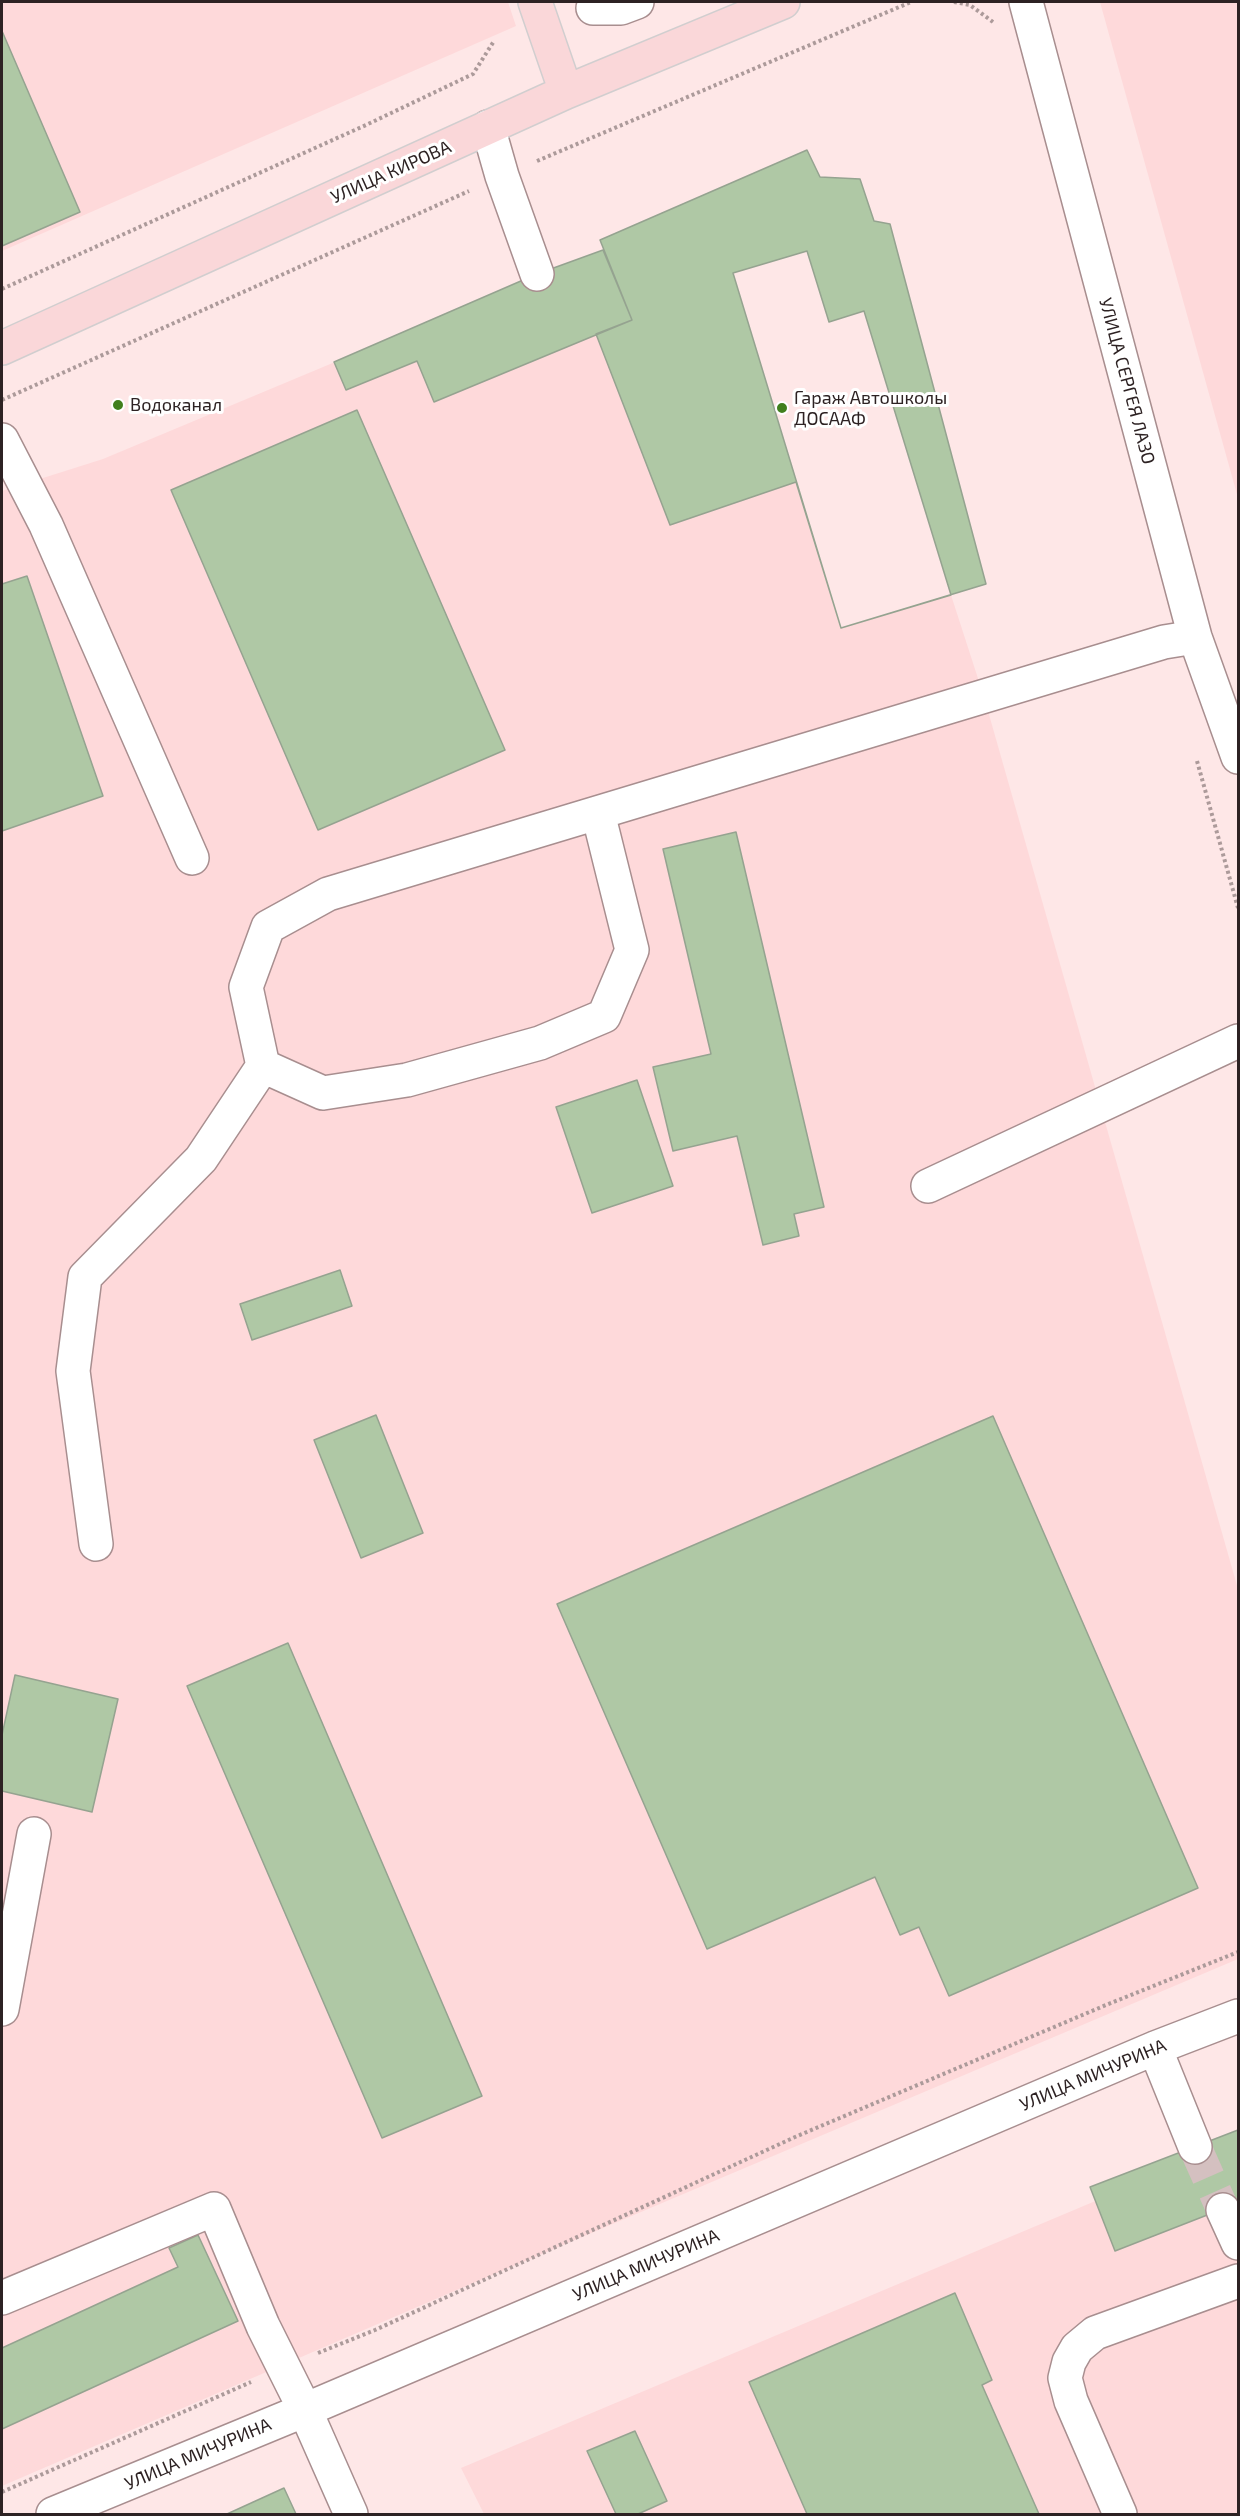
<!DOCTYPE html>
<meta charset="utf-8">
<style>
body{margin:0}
#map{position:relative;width:1240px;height:2516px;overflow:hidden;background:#fee7e7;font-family:"Exo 2",sans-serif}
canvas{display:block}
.frame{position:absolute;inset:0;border:3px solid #2d2223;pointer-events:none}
</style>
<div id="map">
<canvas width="1240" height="2516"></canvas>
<div class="frame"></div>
</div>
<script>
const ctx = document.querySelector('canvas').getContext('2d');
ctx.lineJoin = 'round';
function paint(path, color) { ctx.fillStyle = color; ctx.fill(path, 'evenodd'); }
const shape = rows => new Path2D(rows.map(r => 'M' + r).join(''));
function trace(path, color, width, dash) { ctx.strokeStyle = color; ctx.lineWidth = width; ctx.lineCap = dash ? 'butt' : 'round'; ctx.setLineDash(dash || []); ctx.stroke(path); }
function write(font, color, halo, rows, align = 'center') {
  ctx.font = font + ' "Exo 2",sans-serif'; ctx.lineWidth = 6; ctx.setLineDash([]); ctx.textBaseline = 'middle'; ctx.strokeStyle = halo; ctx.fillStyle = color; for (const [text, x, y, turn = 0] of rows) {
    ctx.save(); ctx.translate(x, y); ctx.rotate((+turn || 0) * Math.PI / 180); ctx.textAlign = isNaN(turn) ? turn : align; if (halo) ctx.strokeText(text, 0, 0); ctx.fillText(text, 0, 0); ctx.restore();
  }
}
paint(shape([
 [2,2,508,2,516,26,2,251],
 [1100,2,1238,2,1238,498],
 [603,250,632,320,597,335,670,525,796,482,841,628,951,595,984,697,1238,1589,1238,1959,445,2295,2,2486,2,491,103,459],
 [1238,2141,1238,2514,484,2514,461,2468]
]), '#fed9da');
const building = shape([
 [2,31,80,212,2,246,2,31],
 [807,150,820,177,860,179,874,221,890,224,986,584,841,628,796,482,670,525,596,334,632,320,600,240,807,150],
 [603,250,632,320,434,402,417,361,346,390,334,362,537,274,603,250],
 [807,251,829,322,864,311,951,595,841,628,733,273,807,251],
 [357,410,505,750,318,830,171,490,357,410],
 [27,576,103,796,2,831,2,584,27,576],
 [736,832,824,1207,794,1214,799,1236,763,1245,737,1136,673,1151,653,1067,711,1054,663,849,736,832],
 [637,1080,673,1186,592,1213,556,1107,637,1080],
 [340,1270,352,1306,252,1340,240,1304,340,1270],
 [376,1415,423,1533,361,1558,314,1440,376,1415],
 [993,1416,1198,1888,949,1996,919,1927,900,1935,875,1877,707,1949,557,1604,993,1416],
 [288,1643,482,2096,382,2138,187,1686,288,1643],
 [15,1675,118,1699,92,1812,2,1791,2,1735,15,1675],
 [1238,2130,1238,2203,1115,2251,1090,2187,1238,2130],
 [198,2235,238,2321,2,2429,2,2348,178,2267,169,2248,198,2235],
 [955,2293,992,2380,982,2385,1039,2514,807,2514,749,2382,955,2293],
 [635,2431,667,2501,638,2514,616,2514,587,2451,635,2431],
 [284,2488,296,2514,227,2514,284,2488]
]);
paint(building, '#afc8a5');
trace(building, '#95a390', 1.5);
trace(shape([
 [1195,2147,1223,2210]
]), '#d4c0c0', 33, [33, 16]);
const minor = shape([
 [1026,2,1195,637,1238,757],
 [593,8,621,8,637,2],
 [488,127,502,176,537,274],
 [2,440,46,525,192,858],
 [263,1066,323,1093,407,1080,540,1043,604,1016,632,950,598,813],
 [928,1186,1238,1041],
 [96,1544,73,1371,85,1277,201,1159,263,1066,246,987,268,927,328,894,1164,642,1195,637],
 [2,2009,34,1834],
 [1155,2048,1195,2147],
 [1223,2210,1238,2243],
 [2,2298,214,2209,263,2326,305,2410,351,2514],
 [53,2514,305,2410,1155,2048,1238,2016],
 [1120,2514,1071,2401,1065,2378,1069,2362,1077,2348,1095,2333,1238,2281]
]);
const major = shape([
 [535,2,566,92],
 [2,348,566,92,783,2]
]);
trace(minor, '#a88e8f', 36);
trace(major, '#d1cecf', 36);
trace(shape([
 [954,2,970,5,993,22],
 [537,161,911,2],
 [2,289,366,125,473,74,494,41],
 [2,400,469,191],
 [1197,761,1238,908],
 [318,2353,375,2330,795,2137,1106,2005,1238,1952],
 [2,2492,251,2382]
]), '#ac9a9a', 4, [3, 3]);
trace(minor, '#fff', 33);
trace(major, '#fad7d9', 33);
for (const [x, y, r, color] of [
 [118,405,6,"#417f1d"],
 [782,408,6,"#417f1d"]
]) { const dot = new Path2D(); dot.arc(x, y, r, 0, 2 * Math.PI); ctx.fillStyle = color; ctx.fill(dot); trace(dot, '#fff', 2); }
write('18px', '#2d2223', '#fff', [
 ["УЛИЦА КИРОВА",391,172,-24],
 ["УЛИЦА СЕРГЕЯ ЛАЗО",1127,381,75],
 ["УЛИЦА МИЧУРИНА",1093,2075,-23],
 ["УЛИЦА МИЧУРИНА",646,2265,-23],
 ["УЛИЦА МИЧУРИНА",198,2454,-23]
]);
write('18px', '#2d2223', '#fff', [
 ["Гараж Автошколы",794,398],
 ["ДОСААФ",794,419],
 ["Водоканал",130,405]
], 'left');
</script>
